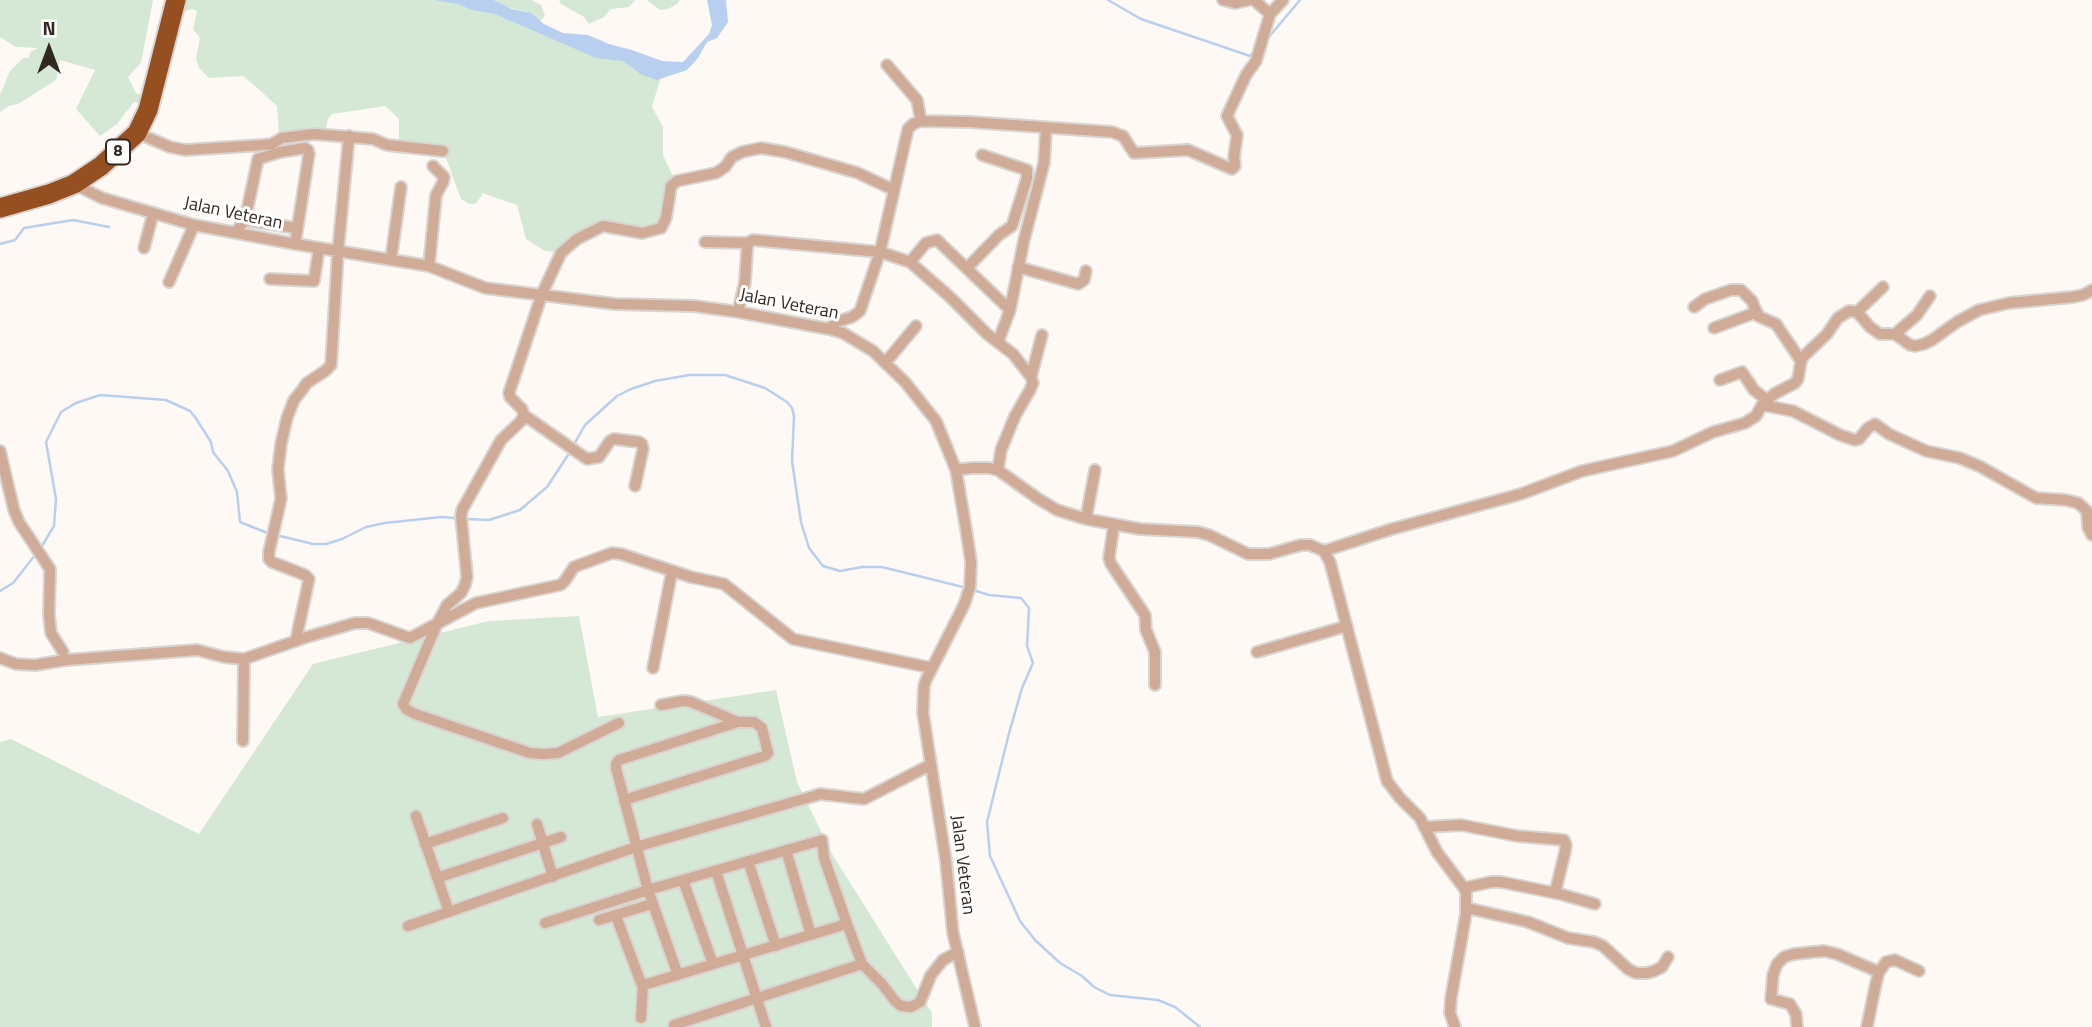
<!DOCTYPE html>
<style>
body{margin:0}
#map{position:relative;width:2092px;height:1027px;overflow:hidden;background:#fef9f5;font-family:"Titillium Web",sans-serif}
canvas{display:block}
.north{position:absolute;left:14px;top:14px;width:70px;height:70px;-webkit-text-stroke:5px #fff;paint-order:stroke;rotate:0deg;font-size:19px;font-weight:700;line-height:28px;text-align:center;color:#312921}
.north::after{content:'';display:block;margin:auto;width:24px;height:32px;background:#312921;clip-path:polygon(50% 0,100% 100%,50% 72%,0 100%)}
</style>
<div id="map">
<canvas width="2092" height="1027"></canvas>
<div class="north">N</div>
</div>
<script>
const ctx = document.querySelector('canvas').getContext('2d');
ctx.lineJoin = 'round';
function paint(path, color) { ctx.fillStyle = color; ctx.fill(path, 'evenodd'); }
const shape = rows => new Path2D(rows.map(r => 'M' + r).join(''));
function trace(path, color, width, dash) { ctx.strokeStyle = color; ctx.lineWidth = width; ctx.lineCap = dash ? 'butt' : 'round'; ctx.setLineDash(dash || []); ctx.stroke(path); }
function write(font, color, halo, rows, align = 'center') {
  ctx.font = font + ' "Titillium Web",sans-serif'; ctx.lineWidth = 6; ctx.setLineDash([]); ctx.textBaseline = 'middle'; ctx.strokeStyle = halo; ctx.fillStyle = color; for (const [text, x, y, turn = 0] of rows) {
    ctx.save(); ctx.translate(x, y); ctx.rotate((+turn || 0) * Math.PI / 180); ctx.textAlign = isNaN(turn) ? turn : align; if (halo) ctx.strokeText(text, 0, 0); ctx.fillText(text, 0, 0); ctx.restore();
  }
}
paint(shape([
 [0,0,153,0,141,63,128,77,136,93,144,96,142,104,134,102,117,124,100,136,76,109,95,70,60,60,56,80,18,104,9,106,0,112,0,95,10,71,23,58,29,58,30,52,38,48,16,47,0,37],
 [172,0,442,0,495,13,623,60,661,76,652,107,663,127,663,155,674,179,667,217,652,230,603,225,554,252,545,251,526,239,517,205,482,193,481,197,475,204,469,204,461,199,443,150,399,145,399,119,385,106,332,114,328,119,325,131,279,136,277,106,255,86,243,76,209,78,199,68,196,59,200,38,193,29,197,11,191,9,177,16],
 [481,0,532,0,541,5,545,16,540,21,527,12],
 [559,0,635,0,629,7,611,9,604,17,589,24,584,17,561,4],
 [647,0,680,0,677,4,668,9,660,10],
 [579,616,598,717,776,690,797,782,832,854,932,1013,932,1027,0,1027,0,742,11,739,199,834,313,664,489,621]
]), '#d5e8d5');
paint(shape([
 [434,0,493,0,512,9,531,13,544,24,563,33,588,35,609,44,632,50,662,61,683,62,709,34,712,25,707,0,726,0,728,22,717,38,707,42,698,58,687,70,657,80,642,75,623,61,596,58,495,14,472,10,458,4]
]), '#b8cfef');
trace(shape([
 [1108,0,1141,19,1250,56,1253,52],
 [1268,38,1300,0],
 [0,244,15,240,24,228,73,220,109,227],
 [573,446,585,425,617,396,631,389,655,381,689,375,725,375,765,388,787,402,792,408,794,416,792,461,801,522,809,548,823,566,840,571,862,567,882,567,967,588],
 [466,519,489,520,520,510,547,487,570,452],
 [276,535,313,544,326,544,342,539,366,527,385,523,441,517,456,518],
 [40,549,54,526,56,499,46,442,61,412,76,403,100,395,166,400,190,411,195,417,211,442,213,452,228,471,237,492,240,522,270,534],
 [973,590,989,595,1021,598,1029,608,1027,646,1033,663,1022,688,1008,737,987,822,990,856,1020,921,1035,940,1060,963,1082,976,1094,987,1110,995,1158,1000,1175,1007,1200,1027],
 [0,591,13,583,36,554]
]), '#b8cfef', 2.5);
const street = shape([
 [1223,0,1235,3,1249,0],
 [1254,0,1270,14],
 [887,65,917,100,921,121],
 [137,133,170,147,185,150,263,145,272,144,282,138,314,134,373,139,387,145,443,151],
 [74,184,102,198,194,225,295,244,429,266,485,288,615,304,694,306,738,312,829,329,843,333,873,351,905,382,936,421,956,470,966,529,971,562,970,587,964,605,926,680,924,686,923,713,946,862,953,933,975,1027],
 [245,220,296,228],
 [235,233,245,220,258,159,280,152,305,148,308,150,309,154,295,244],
 [705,242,748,243],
 [144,248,153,214],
 [391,259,401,187],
 [910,262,926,243,937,240,1010,310],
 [429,266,436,195,443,182,444,177,433,166],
 [1018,267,1078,284,1084,280,1086,271],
 [967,268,999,235,1012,226,1027,178,1027,170,982,155],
 [270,279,314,281,319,248],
 [169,282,194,225],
 [1694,307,1705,299,1731,290,1741,290,1752,301,1758,316,1776,324,1801,361],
 [738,312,745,282,747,249,748,243,753,240,880,252,910,262,950,297,987,334,1013,354,1031,377,1033,383,1030,390,1015,416,1001,450,998,470],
 [1857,312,1883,287],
 [1714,328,1757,312],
 [829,329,836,322,852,317,860,311,880,252,908,129,913,124,921,121,970,122,1112,132,1123,136,1134,153,1188,150,1232,169,1235,166,1234,157,1237,135,1227,116,1246,75,1256,61,1270,14,1283,0],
 [1895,334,1917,315,1930,296],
 [998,342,1010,310,1024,240,1044,163,1046,129],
 [885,363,916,326],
 [1031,377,1042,335],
 [1720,380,1742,372,1754,390,1767,400],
 [1762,405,1793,411,1840,435,1855,440,1859,439,1868,428,1875,424,1889,434,1926,451,1960,458,1981,467,2036,498,2066,500,2078,503,2087,511,2088,527,2092,535],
 [524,415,587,459,599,457,610,441,614,439,639,442,642,444,643,449,635,486],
 [0,451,14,510,19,522,50,569,49,615,51,633,63,652],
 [956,470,972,468,989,468,998,470,1037,498,1057,510,1086,519,1140,529,1198,532,1209,535,1248,554,1269,554,1301,545,1310,545,1324,551,1330,562,1387,781,1400,798,1420,818,1437,852,1464,888,1466,893,1466,914,1451,998,1450,1013,1455,1027],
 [1086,519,1095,470],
 [1114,524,1109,558,1111,564,1145,615,1146,630,1155,652,1155,685],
 [1324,551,1392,529,1521,494,1582,471,1673,451,1713,432,1745,423,1756,416,1762,405,1774,394,1795,383,1798,379,1801,361,1804,356,1827,334,1838,318,1849,311,1857,312,1870,327,1880,334,1895,334,1910,345,1915,346,1924,344,1932,340,1957,322,1979,310,2009,303,2073,297,2083,295,2092,290],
 [296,640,309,579,305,575,272,562,269,559,269,552,281,499,278,469,281,444,287,418,294,400,302,390,307,383,325,371,331,365,338,251,349,136],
 [1257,652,1347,626],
 [0,658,16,664,35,665,66,660,197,650,224,657,244,659,307,637,355,623,368,623,410,638,476,603,560,585,564,582,574,567,612,553,621,554,691,577,724,584,793,639,932,668],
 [653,668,672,571],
 [619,723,558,753,543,754,530,753,415,714,406,709,403,704,437,624,447,605,461,593,465,585,467,577,461,516,462,510,501,440,521,421,524,415,522,409,510,397,509,393,542,294,561,253,577,239,603,226,642,233,661,228,666,218,671,186,677,181,716,173,725,167,732,157,742,152,761,148,785,152,858,173,894,190],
 [243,741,244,659],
 [624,800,765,756,768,753,762,728,754,722,738,722,691,702,683,701,661,705],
 [416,816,449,912],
 [537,824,553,877],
 [1424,827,1461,825,1517,836,1564,840,1566,845,1565,852,1555,893],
 [425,844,503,818],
 [786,850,811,935],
 [748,861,776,946],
 [716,871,766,1027],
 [437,878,561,837],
 [683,880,713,964],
 [1464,888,1491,882,1501,882,1560,894,1595,904],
 [1467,908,1528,922,1568,938,1594,942,1603,946,1628,969,1636,973,1647,973,1654,971,1662,967,1668,957],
 [599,920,652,904],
 [846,921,862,964,882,984,895,1001,901,1006,911,1007,920,1002,931,975,943,960,958,952],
 [545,923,648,890,822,840,824,858,846,921,840,926,647,984,641,983,616,916],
 [408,926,636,847,814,796,820,794,864,799,930,765],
 [678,975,648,890,616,768,616,764,619,760,738,722],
 [641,1018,643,984],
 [674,1025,862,964],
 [1797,1027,1796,1014,1790,1004,1771,999,1773,975,1777,964,1784,957,1794,954,1824,951,1837,954,1879,972],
 [1867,1027,1876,983,1879,972,1886,962,1895,960,1919,971]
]);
const highway = shape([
 [0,208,49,194,74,184,101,166,137,133,148,110,176,0]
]);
trace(street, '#d9d4cf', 14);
trace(highway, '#d9d4cf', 23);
trace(street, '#cfab98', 10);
trace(highway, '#954f20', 19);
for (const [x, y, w] of [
 [118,152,24]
]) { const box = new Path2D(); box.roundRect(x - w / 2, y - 12.5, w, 25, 5); ctx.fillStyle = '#fff'; ctx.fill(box); trace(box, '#312921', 2); }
write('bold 16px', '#312921', null, [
 ["8",118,152]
]);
write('18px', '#312921', '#fff', [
 ["Jalan Veteran",233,214,12],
 ["Jalan Veteran",789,305,11],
 ["Jalan Veteran",962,865,83]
]);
</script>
